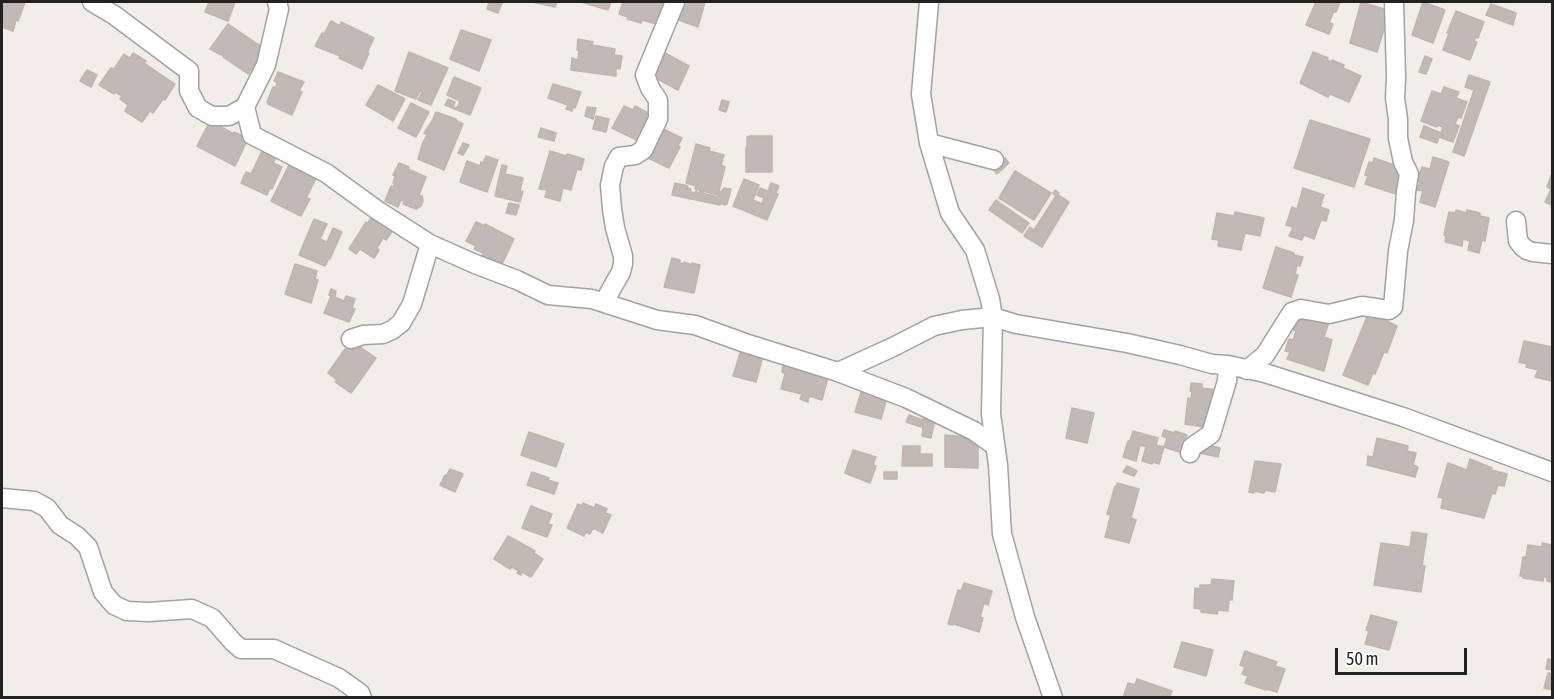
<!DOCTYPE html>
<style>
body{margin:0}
#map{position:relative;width:1554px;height:699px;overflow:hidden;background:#f1ede8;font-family:"Asap Condensed",sans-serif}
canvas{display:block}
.frame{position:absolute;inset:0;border:3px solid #212121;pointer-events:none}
.scale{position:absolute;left:1335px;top:648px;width:132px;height:27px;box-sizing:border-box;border:3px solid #212121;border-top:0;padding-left:8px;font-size:18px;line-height:21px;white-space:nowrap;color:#212121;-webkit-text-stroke:4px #fff;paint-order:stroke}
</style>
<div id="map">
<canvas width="1554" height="699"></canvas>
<div class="frame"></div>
<div class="scale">50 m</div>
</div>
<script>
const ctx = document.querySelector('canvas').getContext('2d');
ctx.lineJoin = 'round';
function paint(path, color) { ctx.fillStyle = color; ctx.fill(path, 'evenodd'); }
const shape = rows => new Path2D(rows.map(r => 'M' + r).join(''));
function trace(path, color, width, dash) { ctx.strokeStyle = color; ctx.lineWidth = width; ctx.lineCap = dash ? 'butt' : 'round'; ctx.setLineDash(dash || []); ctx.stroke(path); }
const building = shape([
 [2,2,25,2,20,16,18,21,16,20,13,31,2,27,2,2],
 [209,2,235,2,228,21,205,12,209,2],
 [486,2,502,3,498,13,487,9,489,3,486,2],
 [532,2,557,2,555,7,532,2],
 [581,2,611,2,608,10,581,2],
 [623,2,656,2,666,4,660,25,642,20,641,23,627,19,628,17,619,14,623,2],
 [684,2,705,2,698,27,676,19,684,2],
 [1316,2,1340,2,1336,12,1334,11,1329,23,1333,24,1329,34,1306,25,1316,2],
 [1361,2,1394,12,1389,27,1385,26,1377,52,1350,43,1361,2],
 [1423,2,1445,10,1433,43,1412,35,1423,2],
 [1491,4,1516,13,1513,25,1486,15,1491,4],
 [1456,11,1484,22,1478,38,1476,37,1474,41,1477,42,1470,60,1443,50,1449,33,1447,33,1456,11],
 [331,21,340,26,341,22,374,38,367,53,369,53,362,69,339,58,340,56,315,46,322,33,324,34,331,21],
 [228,24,265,49,248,74,223,57,224,56,221,54,221,55,210,49,228,24],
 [461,30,491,40,479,71,450,59,461,30],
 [578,39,593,42,592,45,615,49,614,55,622,56,620,69,616,68,616,76,571,70,572,58,578,60,579,50,577,50,578,39],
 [409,52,448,68,431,105,418,100,422,92,420,91,416,99,395,91,409,52],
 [663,52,689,66,678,90,650,75,663,52],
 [1313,52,1328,58,1327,60,1332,62,1332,60,1344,65,1343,68,1361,76,1349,102,1330,94,1328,97,1300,83,1313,52],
 [133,53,146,61,144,63,175,84,165,100,163,99,153,113,150,111,142,122,125,111,128,105,120,99,122,96,115,92,114,94,99,85,111,68,114,69,124,54,130,58,133,53],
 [1425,56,1432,59,1426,74,1419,72,1425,56],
 [87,70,97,75,91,87,80,81,87,70],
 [278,72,304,82,299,91,302,92,292,115,268,104,267,102,273,87,276,88,277,83,274,81,278,72],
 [1469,75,1490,82,1464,156,1453,152,1474,90,1465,87,1469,75],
 [454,77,481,88,470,115,445,105,448,99,455,102,453,107,457,108,460,101,447,95,454,77],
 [553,84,581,92,575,108,573,107,572,111,566,109,568,105,548,98,553,84],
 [378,85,405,99,393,121,366,105,378,85],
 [1444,87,1459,92,1456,98,1467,102,1461,118,1458,117,1455,124,1459,126,1453,142,1439,137,1437,143,1420,137,1424,126,1441,133,1443,127,1438,125,1437,127,1421,121,1432,91,1441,94,1444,87],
 [722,100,729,102,726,112,719,110,722,100],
 [411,103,429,112,416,137,398,128,411,103],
 [624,106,633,110,635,106,648,113,646,117,654,122,643,143,612,128,624,106],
 [587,107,596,108,593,119,585,116,587,107],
 [436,112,456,119,455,120,463,124,444,170,418,159,423,142,427,135,424,133,432,121,436,112],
 [596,116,609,119,606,132,593,129,596,116],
 [1310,120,1370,139,1354,187,1294,168,1310,120],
 [210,121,234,134,234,132,243,136,241,140,246,143,235,166,197,146,210,121],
 [541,128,556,133,554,141,538,137,541,128],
 [661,128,682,138,678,146,680,147,669,168,646,157,661,128],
 [750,136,772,136,772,172,746,172,746,147,747,147,747,137,750,136],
 [463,143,469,145,463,155,458,153,463,143],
 [696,144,710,148,709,151,724,155,721,165,725,167,718,195,695,189,696,186,686,183,696,144],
 [262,151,276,158,273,163,282,167,272,189,270,188,267,195,241,183,246,172,251,174,262,151],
 [550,151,566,156,567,154,584,159,581,170,577,169,571,190,563,188,560,201,545,197,547,190,539,189,550,151],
 [486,156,498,160,487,192,460,182,467,161,480,166,481,162,483,163,486,156],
 [1433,157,1449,162,1435,207,1420,202,1423,191,1417,190,1420,182,1417,181,1422,167,1430,169,1433,157],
 [1005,158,1009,163,997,174,993,169,1005,158],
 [1374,158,1397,166,1396,169,1407,172,1399,195,1365,184,1368,176,1365,175,1369,162,1373,163,1374,158],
 [399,163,409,167,408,169,426,177,419,195,422,196,423,201,421,206,416,209,403,204,404,201,401,200,398,207,385,201,391,186,393,187,395,183,393,183,395,176,393,175,399,163],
 [297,164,318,175,306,198,310,199,301,216,271,201,289,165,295,168,297,164],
 [502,165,507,166,505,174,523,178,520,191,523,191,520,202,495,196,502,165],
 [1015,171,1051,193,1034,220,999,198,1015,171],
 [1552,173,1552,207,1551,207,1552,205,1545,202,1551,189,1547,187,1552,173],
 [744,179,759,185,753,200,762,204,764,198,757,195,760,188,768,191,771,183,779,186,776,193,778,194,767,220,733,206,744,179],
 [675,183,688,186,687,188,691,189,690,193,692,194,692,192,695,193,696,191,699,193,700,191,703,192,702,193,718,197,719,191,721,192,724,188,731,189,727,204,725,204,725,205,720,203,720,205,672,195,675,183],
 [1303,188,1324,195,1320,207,1329,210,1326,221,1321,220,1314,239,1304,235,1302,240,1289,236,1293,227,1286,225,1292,207,1297,209,1303,188],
 [1055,190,1059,193,1058,195,1069,202,1042,247,1024,236,1030,227,1034,230,1056,196,1053,194,1055,190],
 [996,200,1029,223,1022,233,989,210,996,200],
 [509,203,519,205,516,215,506,213,509,203],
 [1456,210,1467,213,1467,210,1480,213,1480,216,1489,218,1485,241,1482,240,1479,253,1468,250,1470,241,1463,239,1462,246,1445,242,1446,236,1444,235,1449,212,1455,213,1456,210],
 [1235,212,1264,218,1260,236,1245,233,1241,250,1218,246,1219,240,1212,239,1217,213,1234,216,1235,212],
 [373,215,394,229,386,240,383,238,377,248,379,250,374,258,360,249,356,254,349,249,366,222,367,224,373,215],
 [314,219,327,224,320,239,327,242,333,228,342,232,330,259,329,258,325,266,299,255,314,219],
 [476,222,485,226,485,224,514,239,502,264,490,258,489,260,482,256,483,253,474,249,476,246,466,241,476,222],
 [1276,247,1294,253,1294,255,1303,257,1300,266,1297,265,1295,274,1298,275,1291,297,1263,288,1276,247],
 [672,258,680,260,680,263,684,264,684,262,692,265,692,263,700,265,694,293,664,287,672,258],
 [295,264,317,271,315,279,318,280,311,303,285,294,295,264],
 [331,289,336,291,335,297,344,301,346,296,355,299,352,308,355,309,349,322,324,313,331,296,329,295,331,289],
 [1297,312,1319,319,1318,321,1328,325,1324,337,1332,340,1324,371,1287,359,1290,352,1285,351,1289,339,1293,340,1296,331,1291,329,1297,312],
 [1369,312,1383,318,1382,319,1397,326,1387,353,1384,352,1375,374,1373,373,1368,385,1343,375,1369,312],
 [1524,341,1552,347,1552,381,1535,377,1538,370,1526,367,1527,364,1519,362,1524,341],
 [353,342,376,358,351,393,335,382,337,380,328,373,345,349,347,350,353,342],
 [741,350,763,356,756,382,733,376,741,350],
 [784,361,829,374,822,400,809,396,808,402,800,399,802,394,781,389,785,374,782,372,784,361],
 [1191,383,1202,384,1202,388,1217,390,1210,428,1185,424,1188,398,1191,399,1192,391,1190,391,1191,383],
 [863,386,888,394,881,419,855,412,863,386],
 [1072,408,1094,413,1087,443,1066,438,1072,408],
 [909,415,923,420,921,427,906,422,909,415],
 [924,417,935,420,931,438,922,436,924,417],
 [1164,430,1175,433,1175,431,1187,435,1182,453,1164,447,1167,438,1162,436,1164,430],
 [1133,431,1158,438,1156,445,1164,447,1159,464,1153,462,1152,464,1142,461,1146,447,1140,445,1136,461,1123,457,1128,441,1130,441,1133,431],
 [529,432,564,444,556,467,521,455,529,432],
 [945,435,978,438,978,468,945,467,945,435],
 [1377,438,1408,446,1407,451,1416,453,1413,465,1418,467,1415,477,1367,465,1368,456,1373,457,1377,438],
 [1203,444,1220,448,1218,457,1200,453,1203,444],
 [903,446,920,446,920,454,932,454,932,466,902,466,903,446],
 [853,450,876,457,873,465,876,466,870,483,845,473,853,450],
 [1470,459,1492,468,1491,470,1507,474,1504,486,1498,485,1495,494,1492,493,1484,518,1441,508,1443,498,1438,497,1448,463,1467,470,1470,459],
 [1255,461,1281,464,1275,492,1265,490,1264,493,1254,491,1254,493,1249,492,1255,461],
 [1127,466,1137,471,1134,476,1123,472,1127,466],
 [450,469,463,474,455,492,440,485,445,475,446,476,450,469],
 [532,472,549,478,548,480,558,483,554,494,527,485,532,472],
 [884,472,897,472,897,479,884,479,884,472],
 [1117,483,1139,489,1131,518,1136,520,1129,543,1105,537,1108,526,1110,527,1110,525,1108,524,1111,515,1107,514,1115,486,1117,486,1117,483],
 [583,503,594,508,596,504,607,509,605,513,611,515,603,533,593,528,590,534,586,532,584,536,567,528,578,504,582,506,583,503],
 [531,506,552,514,548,524,552,525,547,537,522,528,531,506],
 [1412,532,1427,534,1422,566,1425,566,1421,592,1374,585,1381,543,1410,547,1412,532],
 [508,536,535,551,534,553,543,559,531,577,522,572,521,575,517,573,519,571,512,567,510,569,494,559,508,536],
 [1552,542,1552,582,1547,581,1547,577,1544,577,1543,581,1523,578,1523,576,1520,576,1523,557,1526,557,1528,545,1542,547,1542,543,1552,545,1552,542],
 [1212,579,1234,581,1232,600,1229,600,1228,611,1218,610,1217,614,1201,612,1201,609,1194,608,1195,588,1200,589,1200,585,1211,585,1212,579],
 [964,583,992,591,988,605,984,603,980,617,983,618,979,632,954,624,953,625,948,624,958,590,961,591,964,583],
 [1371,615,1397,622,1389,650,1365,644,1369,631,1366,630,1371,615],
 [1182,642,1213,650,1206,676,1174,667,1182,642],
 [1245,651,1277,662,1275,666,1285,669,1277,692,1266,689,1266,690,1245,683,1248,676,1242,674,1245,667,1240,665,1245,651],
 [1548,659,1552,660,1552,670,1546,669,1548,659],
 [1548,673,1552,674,1552,690,1544,688,1548,673],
 [1137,679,1172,691,1169,698,1123,698,1128,683,1135,685,1137,679]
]);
paint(building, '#c1b9b5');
trace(building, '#c2b4ab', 1.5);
const minor = shape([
 [92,2,114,15,189,71,189,91,198,108,212,116,229,116,245,107],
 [277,2,279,9,266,65,245,107,252,135,326,173,377,210,430,244,475,264,517,280,548,295,592,299,657,320,695,325,745,343,838,372,893,347,934,326,962,320,993,317,1016,324,1127,343,1180,355,1212,364,1228,365,1265,373,1403,417,1552,472],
 [929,2,921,94,929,143,950,213,975,250,990,299,993,317,991,414,998,465,1002,534,1025,617,1053,698],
 [929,143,994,160],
 [1516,221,1518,241,1523,247,1527,250,1533,252,1552,254],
 [604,302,621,272,623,264,623,256,615,228,612,209,610,185,614,166,619,157,635,155,643,150,658,119,658,100,650,88,645,75,675,2],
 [351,339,363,335,383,334,392,330,401,323,412,304,430,244],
 [1247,370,1265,355,1292,312,1301,309,1329,314,1362,306,1389,310,1393,307,1398,251,1404,220,1406,192,1409,174,1403,162,1398,138,1398,119,1395,98,1396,78,1394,2],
 [838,372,906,398,974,431,995,446],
 [1190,453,1192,447,1211,434,1227,381,1228,365],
 [2,498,34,501,47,508,60,525,77,536,88,547,103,592,114,605,127,611,148,612,192,609,212,618,233,642,241,649,274,649,339,678,360,693,362,698]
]);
trace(minor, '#a2a2a2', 21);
trace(minor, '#fff', 18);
</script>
